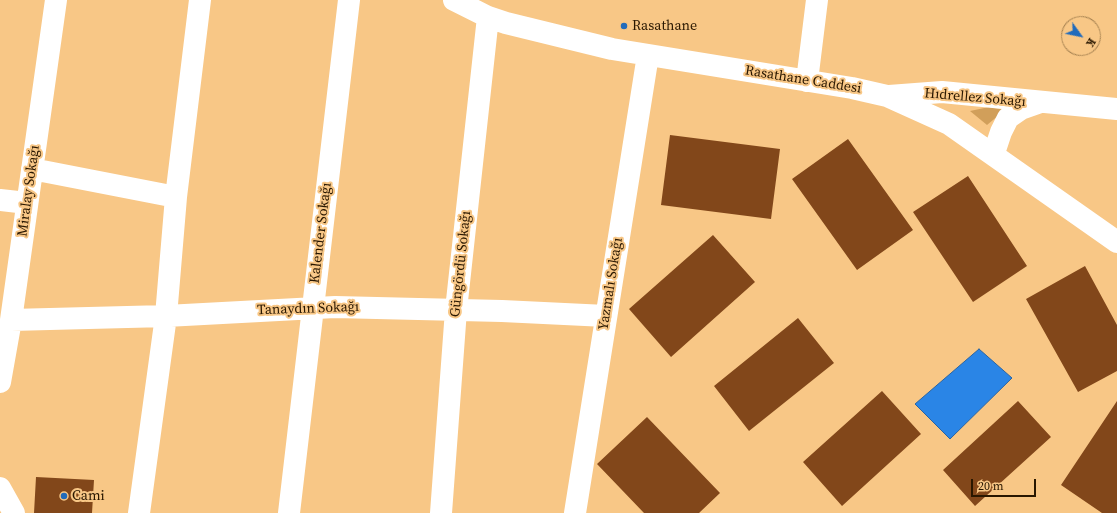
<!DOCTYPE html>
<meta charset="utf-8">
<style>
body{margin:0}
#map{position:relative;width:1117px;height:513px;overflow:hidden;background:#f8c786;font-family:"Source Serif 4",serif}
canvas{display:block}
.north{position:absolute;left:1061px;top:16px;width:40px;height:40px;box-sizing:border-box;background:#f8c786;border:1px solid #a58150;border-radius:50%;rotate:123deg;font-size:11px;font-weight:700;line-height:16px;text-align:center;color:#291700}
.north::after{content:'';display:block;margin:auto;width:14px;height:18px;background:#216bbb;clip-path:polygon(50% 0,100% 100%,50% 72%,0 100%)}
.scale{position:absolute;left:971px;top:479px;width:65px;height:18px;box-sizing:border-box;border:2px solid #291700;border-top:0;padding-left:5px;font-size:12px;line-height:14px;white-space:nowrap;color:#291700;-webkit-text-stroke:3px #f8c786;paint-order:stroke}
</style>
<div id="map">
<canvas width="1117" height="513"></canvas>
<div class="north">K</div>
<div class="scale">20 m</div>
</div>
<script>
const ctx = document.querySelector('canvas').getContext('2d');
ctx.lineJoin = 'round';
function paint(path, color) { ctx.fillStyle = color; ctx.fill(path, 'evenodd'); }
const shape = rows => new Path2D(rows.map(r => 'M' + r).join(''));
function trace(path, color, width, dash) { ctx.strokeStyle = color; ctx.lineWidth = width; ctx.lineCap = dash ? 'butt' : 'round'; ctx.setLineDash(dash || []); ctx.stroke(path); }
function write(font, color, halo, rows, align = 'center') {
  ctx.font = font + ' "Source Serif 4",serif'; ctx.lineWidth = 4; ctx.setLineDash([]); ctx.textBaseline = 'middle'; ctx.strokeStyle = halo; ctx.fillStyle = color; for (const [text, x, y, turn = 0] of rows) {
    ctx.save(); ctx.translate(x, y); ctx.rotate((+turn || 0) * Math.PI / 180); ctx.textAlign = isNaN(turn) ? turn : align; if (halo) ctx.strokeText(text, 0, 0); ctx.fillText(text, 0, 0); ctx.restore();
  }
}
paint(shape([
 [989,107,1005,110,987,125,970,111]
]), '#d19f5a');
const water = shape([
 [979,349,1012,378,950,439,915,404,979,349]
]);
paint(water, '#2a85e6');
trace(water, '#2a64a1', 1);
paint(shape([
 [670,135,780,149,771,219,661,205],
 [848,139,913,230,857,270,792,179],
 [968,176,1027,266,973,302,913,212],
 [713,235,755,282,671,357,629,309],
 [1085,266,1117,325,1117,371,1078,392,1026,299],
 [798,318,834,363,749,431,714,386],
 [882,391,921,434,842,506,803,462],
 [1018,401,1051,437,975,506,943,470],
 [1117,401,1117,513,1102,513,1061,485],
 [647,417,720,493,699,513,644,513,597,464],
 [36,477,94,480,92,513,34,513]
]), '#82471a');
trace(shape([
 [454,0,488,17,506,23,612,49,852,88,887,96,949,124,1117,242],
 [807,81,817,0],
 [889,96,942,92,1117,109],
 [994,153,1001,132,1008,118,1021,109,1038,103],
 [32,169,176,197],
 [0,200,27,203],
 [11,320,166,316,335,307,502,311,606,316],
 [0,382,11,320,56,0],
 [0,488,14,513],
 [139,513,166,316,176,197,200,0],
 [289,513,349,0],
 [441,513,456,310,488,17],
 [575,513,648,55]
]), '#fff', 22);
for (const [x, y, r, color] of [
 [624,26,4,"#216bbb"],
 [64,496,4,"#216bbb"]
]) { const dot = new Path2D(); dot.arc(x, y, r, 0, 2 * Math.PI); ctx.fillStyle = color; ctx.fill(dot); trace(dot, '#f8c786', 1.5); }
write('14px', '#291700', '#f8c786', [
 ["Rasathane",632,26],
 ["Cami",72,496]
], 'left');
write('14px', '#291700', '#f8c786', [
 ["Rasathane Caddesi",803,80,9],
 ["Hıdrellez Sokağı",975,98,5],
 ["Miralay Sokağı",29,191,-82],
 ["Kalender Sokağı",321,233,-83],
 ["Güngördü Sokağı",461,264,-84],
 ["Yazmalı Sokağı",611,284,-81],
 ["Tanaydın Sokağı",308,309,-2]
]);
</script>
